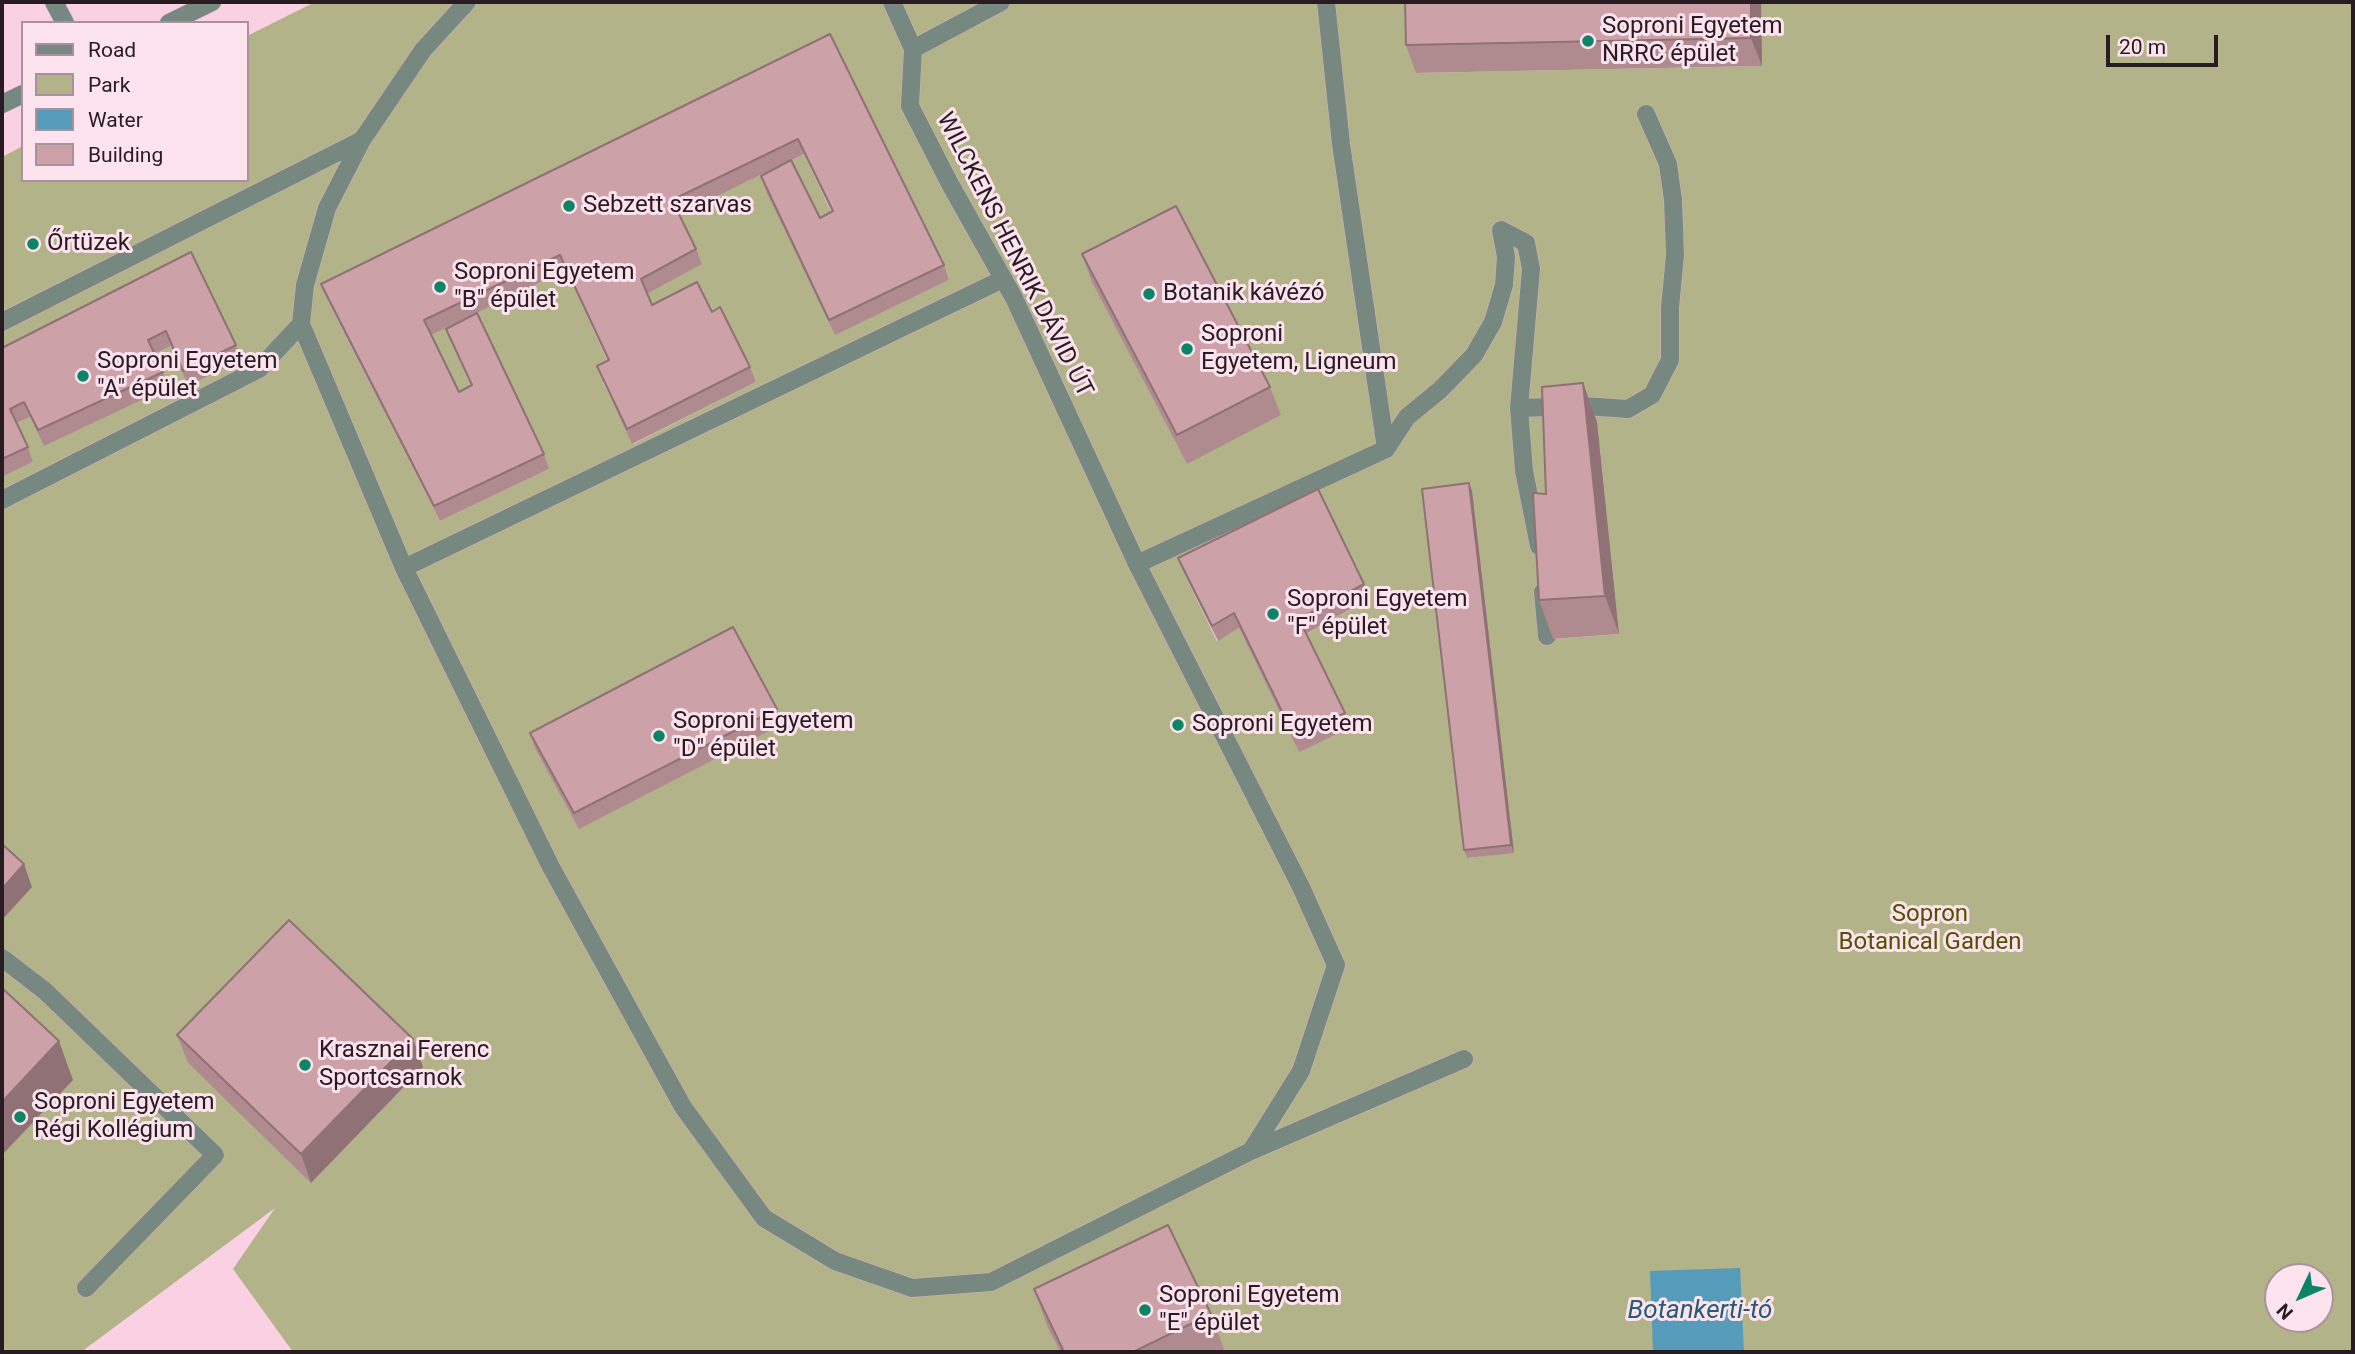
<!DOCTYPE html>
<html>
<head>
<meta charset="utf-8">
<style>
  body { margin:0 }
  #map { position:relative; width:2355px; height:1354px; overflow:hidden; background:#f9d1e3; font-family:Roboto,sans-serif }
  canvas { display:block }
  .frame { position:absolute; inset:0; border:4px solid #291b22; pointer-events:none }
  .legend { position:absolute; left:21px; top:21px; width:228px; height:161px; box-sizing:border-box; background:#fce3ee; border:2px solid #a8939c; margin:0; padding:9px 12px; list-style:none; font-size:21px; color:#291b22 }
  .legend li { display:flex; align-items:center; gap:14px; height:35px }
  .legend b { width:35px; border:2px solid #a8939c }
  .north { position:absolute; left:2264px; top:1263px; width:70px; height:70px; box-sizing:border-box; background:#fce3ee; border:2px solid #a8939c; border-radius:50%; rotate:226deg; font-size:19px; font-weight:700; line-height:28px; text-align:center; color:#291b22 }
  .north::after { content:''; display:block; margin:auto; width:24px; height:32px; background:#0c8566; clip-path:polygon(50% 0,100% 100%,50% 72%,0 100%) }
  .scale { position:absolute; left:2106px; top:35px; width:112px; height:32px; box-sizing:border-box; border:4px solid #291b22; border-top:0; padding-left:9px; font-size:21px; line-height:24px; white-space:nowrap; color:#291b22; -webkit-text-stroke:5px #fce3ee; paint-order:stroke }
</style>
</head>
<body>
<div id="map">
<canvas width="2355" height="1354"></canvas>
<div class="frame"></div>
<ul class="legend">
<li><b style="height:9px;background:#768880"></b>Road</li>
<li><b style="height:19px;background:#b3b389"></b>Park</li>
<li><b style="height:19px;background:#569bba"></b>Water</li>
<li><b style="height:19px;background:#cca2a8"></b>Building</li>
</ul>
<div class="north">N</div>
<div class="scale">20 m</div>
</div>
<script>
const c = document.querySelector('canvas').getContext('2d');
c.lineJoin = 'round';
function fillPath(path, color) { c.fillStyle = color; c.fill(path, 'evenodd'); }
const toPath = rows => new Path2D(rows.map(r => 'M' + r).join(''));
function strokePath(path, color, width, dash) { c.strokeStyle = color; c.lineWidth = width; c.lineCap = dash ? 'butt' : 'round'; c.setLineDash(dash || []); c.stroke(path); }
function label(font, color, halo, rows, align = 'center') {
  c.font = font + ' Roboto,sans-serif'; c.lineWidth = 6; c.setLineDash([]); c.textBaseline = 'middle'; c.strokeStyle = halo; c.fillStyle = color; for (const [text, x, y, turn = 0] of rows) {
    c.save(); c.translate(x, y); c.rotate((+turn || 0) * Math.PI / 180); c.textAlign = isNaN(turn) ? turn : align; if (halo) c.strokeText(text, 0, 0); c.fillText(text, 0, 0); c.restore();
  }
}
fillPath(toPath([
  [315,2,1414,2,1416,73,1761,66,1761,2,2353,2,2353,1352,1225,1352,1182,1264,1048,1327,1060,1352,293,1352,233,1269,275,1208,81,1352,2,1352,2,477,33,462,15,424,30,417,44,445,168,387,154,355,171,346,188,386,242,360,196,267,2,366,2,157,23,146,23,180,247,180,247,36],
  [835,49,949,280,835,334,767,191,797,175,825,233,838,226,804,154,678,215,701,264,647,294,658,320,702,297,717,327,726,323,756,382,633,444,603,382,614,375,566,270,430,335,465,407,478,400,452,344,483,328,549,469,440,521,327,299],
  [1186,234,1280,415,1187,463,1093,283],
  [1597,422,1619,634,1554,639,1548,532,1560,532,1556,426],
  [1471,491,1513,852,1467,858,1425,497],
  [1324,504,1369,599,1305,635,1350,728,1299,751,1239,628,1217,641,1184,573],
  [738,642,782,724,579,828,536,748],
  [299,948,423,1067,312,1182,188,1063],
  [2278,1277,2320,1277,2320,1319,2278,1319]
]), '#b3b389');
fillPath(toPath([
  [1740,1268,1744,1352,1653,1352,1650,1271]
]), '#569bba');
const minor = toPath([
  [54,2,65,23],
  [467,2,423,50,362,140,327,208,305,285,301,324,404,568,551,867,683,1107,764,1218,835,1261,912,1288,991,1282,1251,1151,1301,1071,1336,965,1301,887,1137,564,1014,298,950,184,910,106,913,49,892,2],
  [1326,2,1341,144,1386,449],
  [169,23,212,2],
  [913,49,1001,2],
  [2,104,23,94],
  [2,322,362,140],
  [1519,408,1524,471,1539,546],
  [2,500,259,369,301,324],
  [1137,564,1386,449,1407,417,1440,390,1474,355,1493,322,1504,285,1506,257,1501,230,1526,243,1531,269,1519,408,1584,406,1628,409,1652,395,1670,360,1670,308,1675,255,1673,200,1668,164,1646,114],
  [404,568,1003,279],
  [1543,592,1547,636],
  [2,958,45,991,215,1155,86,1288],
  [1251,1151,1464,1059]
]);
strokePath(minor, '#d4b0c0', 19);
strokePath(minor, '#768880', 18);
fillPath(toPath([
  [1761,2,1762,66,1416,73,1406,45],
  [830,34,944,265,949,280,835,335,766,191,761,176,783,164,679,215,696,249,702,264,647,294,652,305,712,312,750,367,756,382,632,444,603,381,597,366,608,361,566,270,431,335,459,392,471,385,452,344,446,329,544,454,549,469,440,521,327,299,321,284],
  [804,154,832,212,820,218,792,160],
  [191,252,236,345,242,360,188,386,171,346,155,354,169,387,44,446,30,417,17,423,28,447,33,462,2,477,2,348],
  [1082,254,1270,387,1281,415,1187,464,1092,282],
  [1583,383,1597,422,1619,634,1553,639,1539,600,1546,494],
  [1472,491,1514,853,1467,858,1464,850],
  [1178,558,1364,584,1369,599,1306,634,1345,713,1350,728,1299,752,1239,628,1218,641,1184,573],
  [777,709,783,724,579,829,535,748,530,733],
  [177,1035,413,1039,423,1067,311,1183,188,1063],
  [1034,1289,1211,1314,1225,1352,1060,1352,1048,1328]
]), '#af8b90');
fillPath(toPath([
  [1751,2,1761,2,1762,66,1751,38],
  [1583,383,1597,422,1619,634,1605,596],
  [1469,483,1472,491,1514,853,1511,845],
  [24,864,32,887,2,920,2,889],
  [413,1039,423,1067,311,1183,301,1154],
  [59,1041,73,1080,2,1155,2,1102]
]), '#8f7176');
const building = toPath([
  [1405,2,1751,2,1751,38,1406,45,1405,2],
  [830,34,944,265,829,320,761,176,791,160,820,218,833,211,798,139,672,200,696,249,641,279,652,305,697,282,712,312,720,307,750,367,627,429,597,366,609,360,560,255,424,320,459,392,472,385,446,329,477,313,544,454,434,506,321,284,830,34],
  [1176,206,1270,387,1177,435,1082,254,1176,206],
  [191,252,236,345,183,371,166,331,148,340,163,372,38,430,24,402,10,409,28,447,2,459,2,348,191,252],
  [1583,383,1605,596,1539,600,1533,493,1546,494,1542,387,1583,383],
  [1469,483,1511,845,1464,850,1422,489,1469,483],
  [1318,489,1364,584,1299,619,1345,713,1294,736,1234,613,1212,626,1178,558,1318,489],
  [733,627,777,709,574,813,530,733,733,627],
  [2,844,24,864,2,889,2,844],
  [289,920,413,1039,301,1154,177,1035,289,920],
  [2,988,59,1041,2,1102,2,988],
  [1168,1225,1211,1314,1133,1352,1064,1352,1034,1289,1168,1225]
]);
fillPath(building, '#cca2a8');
strokePath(building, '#8f7176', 2);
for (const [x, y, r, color] of [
  [1588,41,7,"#0c8566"],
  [569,206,7,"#0c8566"],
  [33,244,7,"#0c8566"],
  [440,287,7,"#0c8566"],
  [1149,294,7,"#0c8566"],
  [1187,349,7,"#0c8566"],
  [83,376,7,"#0c8566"],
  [1273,614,7,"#0c8566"],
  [1178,725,7,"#0c8566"],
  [659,736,7,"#0c8566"],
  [305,1065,7,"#0c8566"],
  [20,1117,7,"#0c8566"],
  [1145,1310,7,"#0c8566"]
]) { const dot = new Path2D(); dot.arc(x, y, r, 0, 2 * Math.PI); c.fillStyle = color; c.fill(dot); strokePath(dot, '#fce3ee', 2.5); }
label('24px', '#291b22', '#fce3ee', [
  ["Soproni Egyetem",1602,27],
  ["NRRC épület",1602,55],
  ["Sebzett szarvas",583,206],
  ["Őrtüzek",47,244],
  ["Soproni Egyetem",454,273],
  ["\"B\" épület",454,301],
  ["Botanik kávézó",1163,294],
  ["Soproni",1201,335],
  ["Egyetem, Ligneum",1201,363],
  ["Soproni Egyetem",97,362],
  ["\"A\" épület",97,390],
  ["Soproni Egyetem",1287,600],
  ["\"F\" épület",1287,628],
  ["Soproni Egyetem",673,722],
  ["\"D\" épület",673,750],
  ["Soproni Egyetem",1192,725],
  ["Krasznai Ferenc",319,1051],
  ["Sportcsarnok",319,1079],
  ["Soproni Egyetem",34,1103],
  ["Régi Kollégium",34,1131],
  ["Soproni Egyetem",1159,1296],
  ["\"E\" épület",1159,1324]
], 'left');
label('24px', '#291b22', '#fce3ee', [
  ["WILCKENS HENRIK DÁVID ÚT",1014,255,63]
]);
label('24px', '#535202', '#fce3ee', [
  ["Sopron",1930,915],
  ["Botanical Garden",1930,943]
]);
label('italic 26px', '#265d74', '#fce3ee', [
  ["Botankerti-tó",1700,1311]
]);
</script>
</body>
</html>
